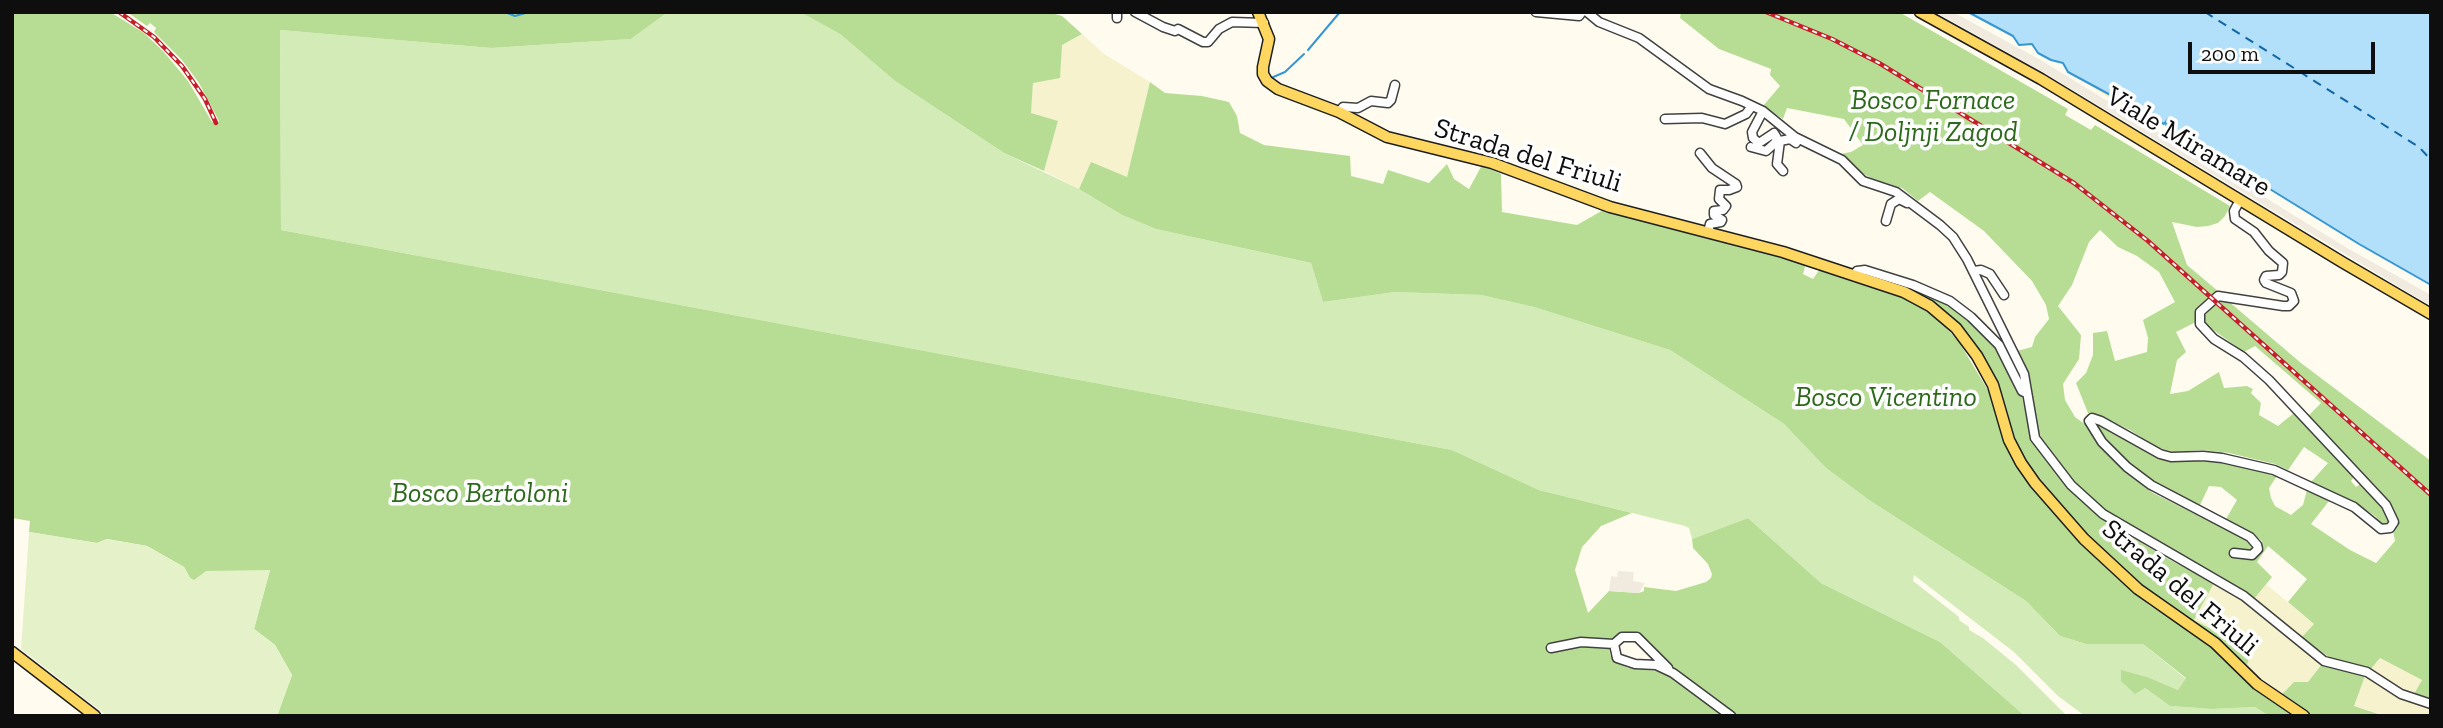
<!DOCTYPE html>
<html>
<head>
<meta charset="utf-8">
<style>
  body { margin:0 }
  #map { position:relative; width:2443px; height:728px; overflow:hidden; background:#fffcef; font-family:"Zilla Slab",serif }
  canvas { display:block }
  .frame { position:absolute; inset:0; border:14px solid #0e0e0e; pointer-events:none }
  .scale { position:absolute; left:2188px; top:42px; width:187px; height:32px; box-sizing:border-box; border:4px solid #0e0e0e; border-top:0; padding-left:9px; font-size:21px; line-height:24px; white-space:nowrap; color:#0e0e0e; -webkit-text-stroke:5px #fff; paint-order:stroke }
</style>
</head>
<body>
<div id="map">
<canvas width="2443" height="728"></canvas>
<div class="frame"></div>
<div class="scale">200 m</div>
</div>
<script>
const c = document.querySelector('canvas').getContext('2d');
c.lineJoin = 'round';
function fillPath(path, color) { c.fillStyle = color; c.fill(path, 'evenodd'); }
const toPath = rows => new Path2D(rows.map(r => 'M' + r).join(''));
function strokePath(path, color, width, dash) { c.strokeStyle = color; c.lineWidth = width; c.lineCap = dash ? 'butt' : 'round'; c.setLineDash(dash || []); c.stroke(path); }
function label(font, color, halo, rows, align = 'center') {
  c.font = font + ' "Zilla Slab",serif'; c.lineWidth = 7; c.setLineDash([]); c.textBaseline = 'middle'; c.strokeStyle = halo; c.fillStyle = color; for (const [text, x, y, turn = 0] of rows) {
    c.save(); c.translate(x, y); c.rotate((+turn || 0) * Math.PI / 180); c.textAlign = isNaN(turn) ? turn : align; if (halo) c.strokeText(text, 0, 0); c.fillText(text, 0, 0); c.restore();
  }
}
fillPath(toPath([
  [1082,34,1104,54,1150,82,1127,178,1091,163,1079,189,1044,171,1058,122,1031,113,1033,82,1062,45],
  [2214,583,2250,603,2322,664,2308,682,2294,682,2281,695,2246,667,2253,650,2194,620],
  [2266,584,2314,624,2301,638,2254,599],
  [2380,658,2422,680,2414,694,2391,685,2370,670],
  [2365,676,2386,690,2431,708,2431,716,2384,716,2354,706]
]), '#f6f2ce');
fillPath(toPath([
  [668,12,800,12,840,34,895,81,1004,153,1079,189,1122,215,1156,229,1311,263,1323,302,1395,292,1481,295,1534,307,1670,350,1784,424,1826,468,1869,500,2026,601,2060,636,2086,644,2143,644,2186,679,2178,690,2150,678,2145,688,2170,706,2212,709,2255,707,2269,716,2085,716,2058,696,2014,652,1914,575,1913,581,1959,617,1959,620,1969,627,1969,630,1983,638,2016,665,2067,716,2025,716,1940,642,1821,583,1748,518,1692,539,1689,528,1685,526,1539,490,1452,450,281,230,280,30,491,48,631,39]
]), '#d3ebb7');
fillPath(toPath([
  [12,12,109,12,115,15,144,33,163,51,188,81,212,122,216,123,219,121,199,83,182,60,154,32,156,28,150,23,147,26,127,12,668,12,631,39,491,48,280,30,281,230,1452,450,1539,490,1632,513,1601,526,1582,547,1575,570,1588,613,1609,591,1639,593,1644,591,1644,587,1676,591,1706,582,1711,578,1712,574,1708,564,1693,548,1692,539,1748,518,1821,583,1940,642,2025,716,1738,716,1666,662,1650,642,1636,632,1627,632,1615,638,1606,639,1606,646,1609,647,1610,655,1617,663,1628,668,1660,671,1669,674,1724,716,277,716,292,675,275,645,254,629,270,570,194,581,190,578,184,567,147,546,107,539,97,543,29,532,30,521,12,518],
  [800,12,1048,12,1062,16,1082,34,1062,45,1060,78,1033,83,1031,113,1058,121,1044,171,1004,153,895,81,840,34],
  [1681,12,1899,12,2068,109,2065,115,2091,130,2095,125,2230,206,2225,216,2218,223,2208,226,2197,227,2172,222,2187,265,2219,292,2199,308,2195,315,2196,322,2176,332,2186,352,2177,360,2170,394,2188,391,2219,372,2224,388,2247,386,2253,389,2251,393,2261,403,2259,415,2278,426,2294,413,2354,477,2351,481,2356,487,2360,484,2381,505,2390,522,2382,525,2375,516,2353,501,2311,482,2328,463,2304,447,2288,470,2275,464,2229,453,2202,450,2174,452,2156,447,2130,430,2098,415,2088,413,2076,383,2086,373,2093,355,2093,333,2107,331,2115,361,2147,352,2148,338,2143,320,2175,302,2159,272,2137,256,2118,247,2100,230,2089,242,2072,285,2058,306,2081,335,2079,359,2063,384,2065,400,2075,417,2086,425,2108,454,2136,480,2153,493,2245,539,2251,544,2252,550,2244,551,2233,548,2231,557,2250,559,2262,550,2262,541,2247,530,2226,519,2237,500,2221,487,2209,486,2200,505,2165,489,2130,464,2094,425,2097,424,2161,459,2226,463,2277,476,2269,488,2271,498,2275,506,2291,515,2303,505,2307,490,2329,501,2311,524,2350,550,2376,563,2395,541,2393,531,2399,521,2379,493,2307,417,2321,403,2255,346,2244,352,2205,324,2205,315,2220,300,2227,300,2301,363,2431,461,2431,700,2414,694,2422,680,2380,658,2370,670,2360,665,2332,659,2301,638,2314,624,2288,602,2307,579,2268,546,2257,562,2272,577,2254,599,2115,518,2081,489,2063,470,2041,437,2035,424,2027,375,2017,351,2032,347,2035,337,2049,319,2046,305,2032,281,1984,231,1930,192,1918,201,1902,188,1873,179,1862,173,1840,154,1851,152,1863,145,1844,119,1787,108,1783,119,1763,106,1780,86,1770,75,1771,69,1719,49,1680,18],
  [1150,82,1165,93,1202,96,1229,102,1237,116,1240,133,1264,145,1350,156,1351,176,1383,184,1388,170,1429,183,1447,164,1454,179,1469,189,1482,165,1501,174,1502,212,1577,225,1605,209,1806,263,1803,274,1813,279,1820,269,1900,296,1922,308,1941,322,1959,342,1989,392,2006,443,2014,461,2025,479,2077,540,2116,577,2149,605,2209,643,2258,689,2293,716,2269,716,2255,707,2212,709,2170,706,2145,688,2135,694,2121,681,2121,670,2150,678,2178,690,2186,678,2143,644,2086,644,2060,636,2026,601,1869,500,1826,468,1784,424,1670,350,1534,307,1481,295,1395,292,1323,302,1311,263,1156,229,1122,215,1079,189,1091,162,1127,177],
  [1865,273,1914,290,1944,303,1971,321,1997,350,2016,391,2022,397,2032,440,2067,488,2100,518,2170,560,2214,583,2194,620,2253,650,2246,667,2227,647,2140,584,2093,541,2038,481,2023,462,1972,342,1948,314,1918,294],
  [2322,664,2357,671,2365,676,2354,706,2384,716,2313,716,2302,711,2281,695,2294,682,2308,682]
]), '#b7dd95');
fillPath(toPath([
  [2068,72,2161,122,2158,128]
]), '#fdedba');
fillPath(toPath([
  [29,532,97,543,107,539,147,546,184,567,190,578,194,580,206,571,270,570,254,629,275,645,292,675,277,716,107,716,21,649]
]), '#e5f2c9');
fillPath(toPath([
  [1935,12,1953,12,2039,59,2349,249,2431,295,2431,306,2045,73],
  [1618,571,1634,572,1633,581,1645,583,1639,593,1609,591,1611,576,1617,577]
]), '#f0ebde');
const water = toPath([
  [1968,12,2431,12,2431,285,2359,244,2166,125,2169,120,2168,119,2164,124,2068,72,2063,63,2051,60,2038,53,2032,44,2019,45,2013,36,1968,12]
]);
fillPath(water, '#b2dff9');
strokePath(water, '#3596d3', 2);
strokePath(toPath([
  [505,12,515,16,529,12],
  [1308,50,1340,12],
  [1271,78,1285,72,1304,54]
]), '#3596d3', 2);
strokePath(toPath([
  [2205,12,2419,147,2431,160]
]), '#1167a6', 2, [9, 7]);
const minor = toPath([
  [1135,12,1163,27,1175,31,1178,29,1203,42,1208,42,1219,29,1232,22,1264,23],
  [1536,12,1579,16,1582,12],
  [1587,12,1599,22,1639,38,1709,89,1742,101,1763,111,1795,137,1842,160,1863,181,1896,192,1940,225,1953,237,1967,259,2024,374,2035,438,2071,485,2103,514,2244,596,2324,661,2367,672,2401,694,2431,704],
  [1117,18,1117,12],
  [1339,112,1343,107,1358,108,1371,101,1388,103,1391,100,1395,85],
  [1665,119,1702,118,1725,124,1746,114,1752,106],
  [1751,147,1766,151,1775,143,1777,138,1774,133,1759,143,1753,138,1752,132,1763,111],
  [1700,153,1712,168,1736,184,1737,187,1729,190,1720,190,1719,199,1726,206,1723,210,1714,211,1714,215,1722,220,1721,222,1710,224,1708,232],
  [1783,171,1777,164,1780,141,1790,139,1796,143],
  [1886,221,1891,204,1899,199,1907,203],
  [1974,271,1981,270,1990,274,2004,295],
  [1853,275,1857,271,1865,270,1913,285,1950,301,1971,317,1999,345,2022,391,2026,393],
  [2234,553,2252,555,2258,549,2257,545,2250,537,2151,485,2127,467,2102,442,2089,421,2092,418,2101,421,2160,454,2171,457,2203,456,2222,458,2274,470,2354,507,2381,529,2390,528,2394,522,2386,505,2269,380,2243,357,2214,339,2200,324,2200,312,2218,296,2283,306,2289,306,2294,301,2291,293,2266,283,2264,280,2266,276,2279,275,2282,272,2283,263,2269,251,2254,232,2235,219,2234,211,2240,200],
  [1614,644,1617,658,1635,664,1656,665,1673,673,1731,716],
  [1614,644,1622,637,1637,637,1668,668],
  [1551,648,1581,642,1614,644]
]);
const major = toPath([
  [1258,12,1269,39,1263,67,1263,74,1267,81,1278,89,1339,112,1387,137,1492,163,1610,207,1783,252,1904,292,1930,306,1956,328,1977,356,1993,385,2009,440,2021,463,2035,483,2084,539,2138,589,2215,643,2257,684,2304,716],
  [1920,12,2041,79,2342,262,2431,314],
  [12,652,95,716]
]);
strokePath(minor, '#414141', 11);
strokePath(major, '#1f1f1f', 13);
strokePath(minor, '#fff', 8);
strokePath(major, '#fed660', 10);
const rail = toPath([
  [119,12,154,37,182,66,205,99,216,123],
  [1766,12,1832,39,1879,63,2074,183,2148,241,2431,495]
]);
strokePath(rail, '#c5202a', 4.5);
strokePath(rail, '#fff', 2, [5]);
label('italic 28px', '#2c691b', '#fff', [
  ["Bosco Fornace",1933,101],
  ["/ Doljnji Zagod",1933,133],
  ["Bosco Vicentino",1886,398],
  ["Bosco Bertoloni",480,494]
]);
label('28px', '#0e0e0e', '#fff', [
  ["Viale Miramare",2188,142,31],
  ["Strada del Friuli",1528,156,17],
  ["Strada del Friuli",2180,588,40]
]);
</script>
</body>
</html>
